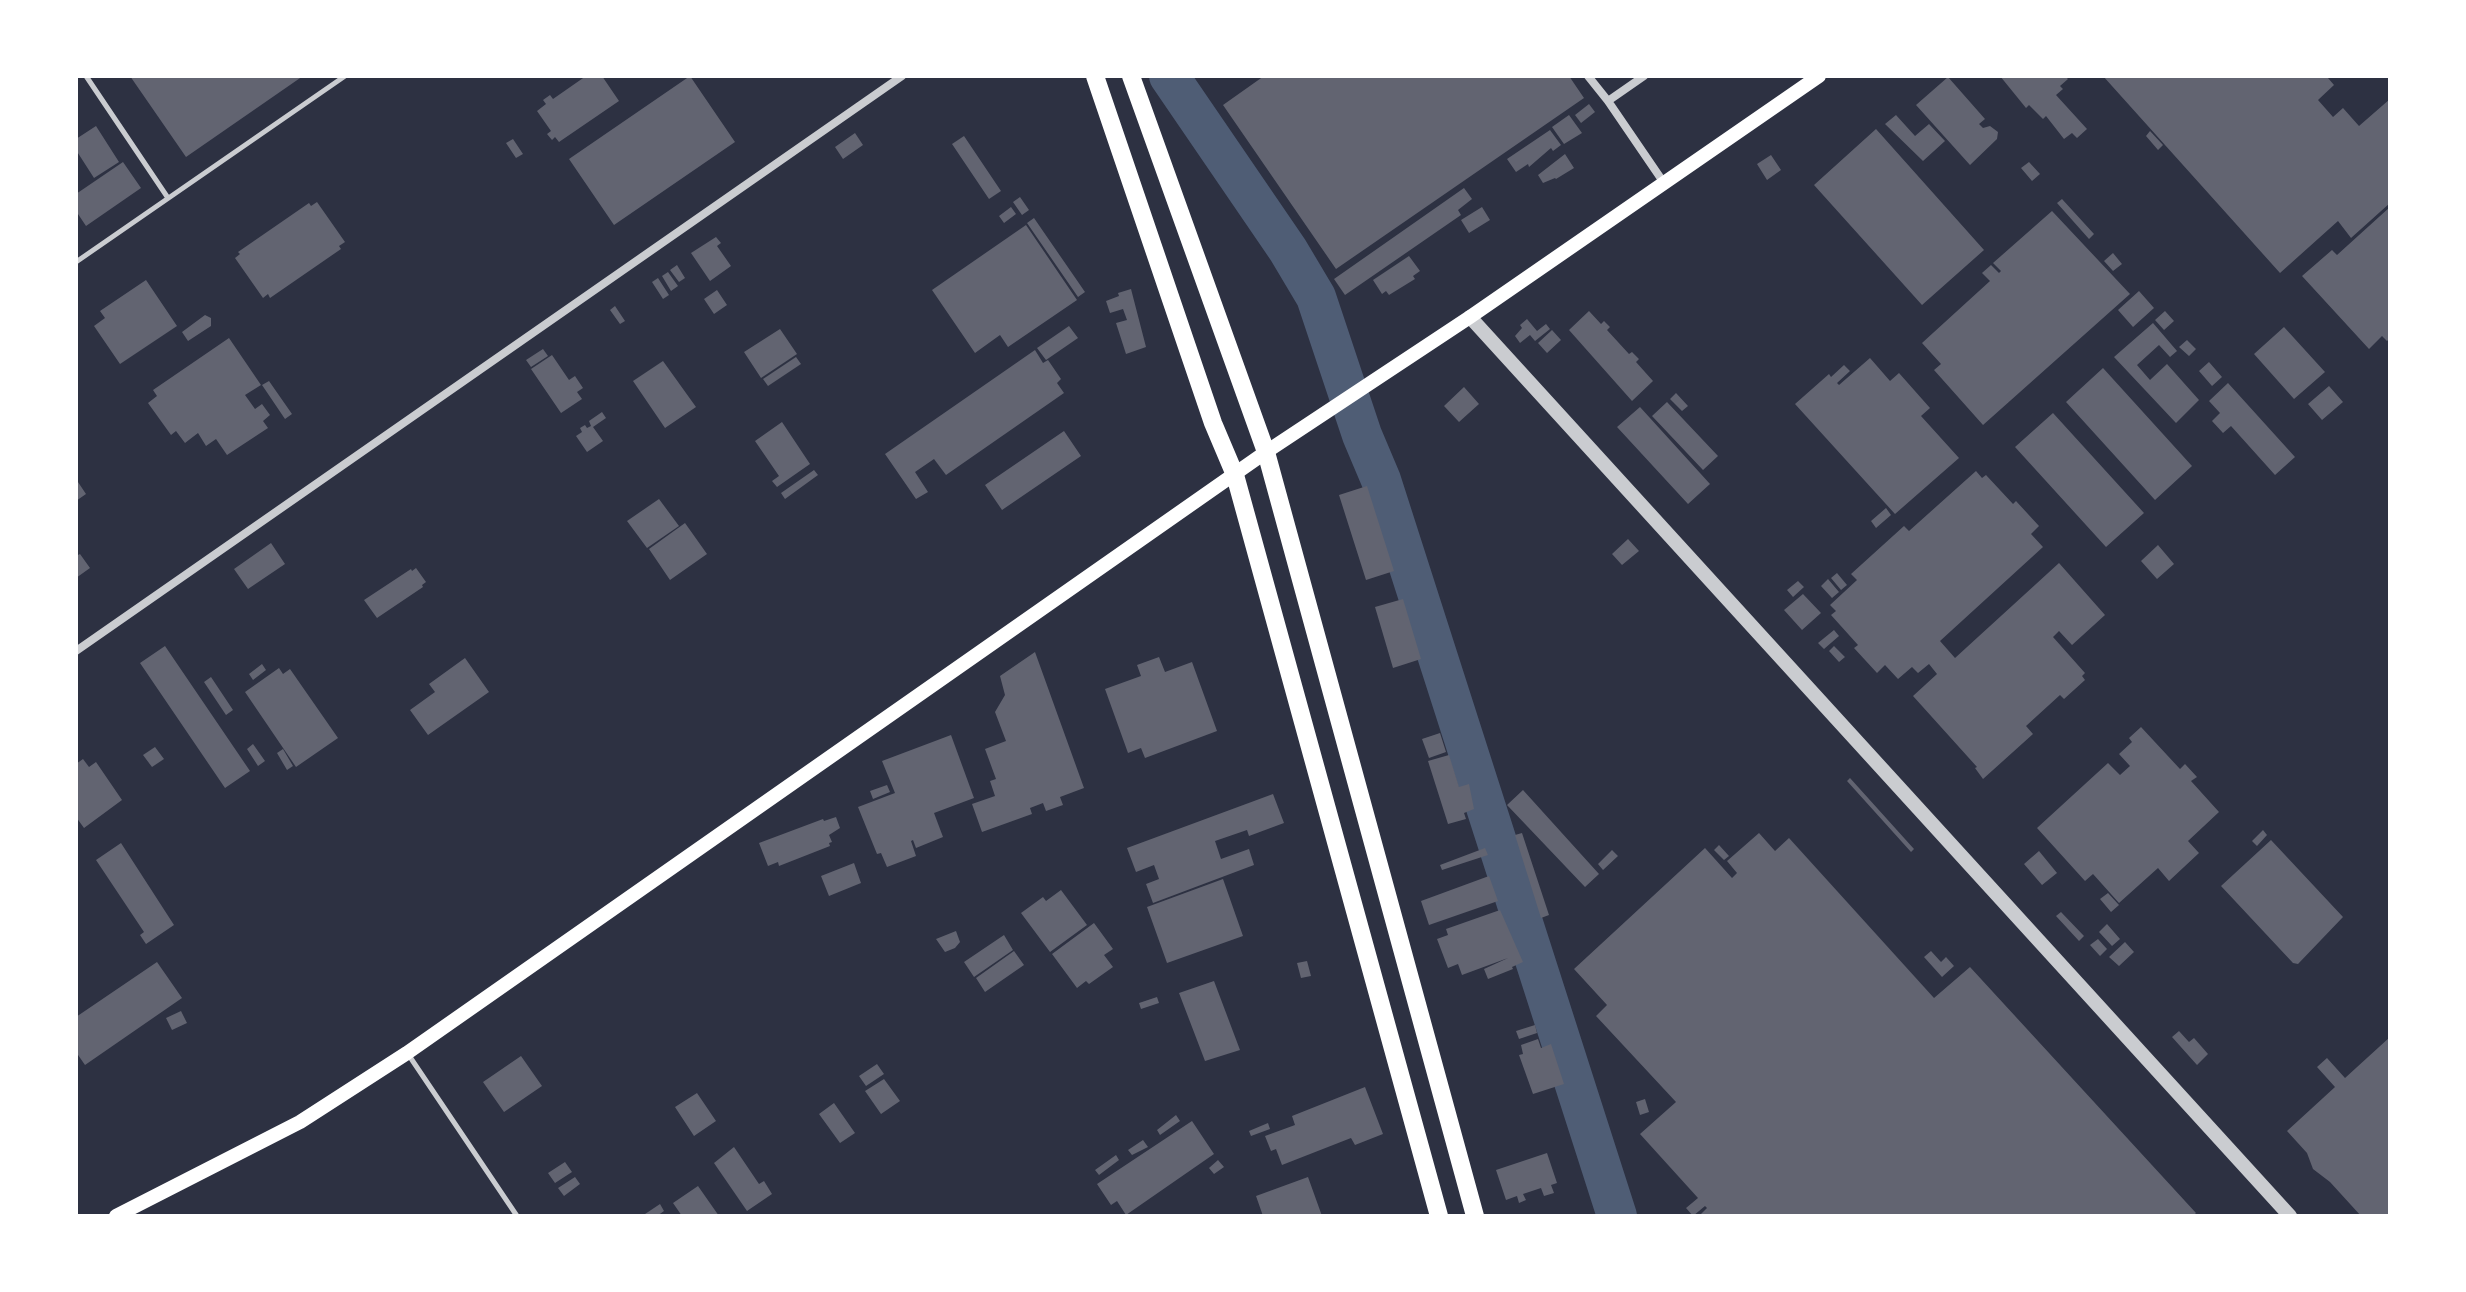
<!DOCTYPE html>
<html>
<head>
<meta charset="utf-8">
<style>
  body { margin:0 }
  #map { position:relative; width:2466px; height:1292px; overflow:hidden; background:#2d3142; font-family:Raleway,sans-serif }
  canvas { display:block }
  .frame { position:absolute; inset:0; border:78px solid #fff; pointer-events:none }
</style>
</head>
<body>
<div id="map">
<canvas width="2466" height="1292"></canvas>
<div class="frame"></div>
</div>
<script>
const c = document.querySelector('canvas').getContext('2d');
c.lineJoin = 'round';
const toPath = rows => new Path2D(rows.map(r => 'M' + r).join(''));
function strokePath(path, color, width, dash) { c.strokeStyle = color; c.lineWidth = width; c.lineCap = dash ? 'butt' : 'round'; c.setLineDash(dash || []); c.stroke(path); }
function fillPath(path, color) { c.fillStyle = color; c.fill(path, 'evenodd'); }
strokePath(toPath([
  [1169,76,1288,250,1316,297,1362,435,1381,480,1617,1216]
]), '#4f5d75', 40);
fillPath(toPath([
  [130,76,303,76,186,157],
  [586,76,602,76,619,101,559,142,555,137,552,140,547,134,551,131,537,111,546,104,543,100,550,95,553,99],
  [690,76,735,142,614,225,569,159],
  [1264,76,1569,76,1584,98,1336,269,1223,105],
  [2000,76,2065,76,2068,79,2060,86,2063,89,2056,95,2087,129,2077,138,2072,133,2064,139,2046,116,2043,119,2029,105,2026,108],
  [2103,76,2330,76,2328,78,2334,85,2318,100,2333,117,2343,108,2359,126,2390,99,2390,203,2351,238,2338,221,2280,273],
  [1948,77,1985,119,1979,124,1983,128,1990,126,1998,132,1997,139,1970,165,1916,105],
  [1589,104,1595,112,1581,123,1575,115],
  [1569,115,1582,133,1564,144,1552,127],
  [1896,115,1915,136,1929,124,1945,141,1923,161,1885,124],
  [96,126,119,162,94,178,76,150,76,139],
  [1876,129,1984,250,1922,305,1814,185],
  [1550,130,1561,145,1553,151,1551,148,1529,167,1528,164,1516,172,1507,159],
  [2150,131,2163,145,2158,150,2146,136],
  [855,133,863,145,843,159,835,147],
  [964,136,1001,191,989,199,952,144],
  [513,139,523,154,516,158,506,143],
  [1565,154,1574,168,1556,179,1555,178,1543,183,1538,175],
  [1771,155,1781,170,1767,180,1757,164],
  [123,162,141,188,86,226,76,211,76,194],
  [2029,162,2040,174,2032,181,2021,168],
  [1464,188,1472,199,1458,210,1461,215,1345,295,1334,279],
  [1020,197,1029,210,1022,215,1013,202],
  [2062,199,2094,234,2089,239,2057,203],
  [317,202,345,242,339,246,341,249,270,298,268,294,263,298,235,258,240,254,238,252,309,203,311,206],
  [1011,207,1016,214,1004,223,999,216],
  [1482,207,1490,220,1469,233,1461,220],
  [2390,207,2390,338,2387,341,2382,336,2369,349,2302,276,2332,250,2337,255],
  [2052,211,2130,294,1983,425,1934,370,1941,364,1922,343,1990,281,1982,273,1991,265,1999,273,2001,271,1993,263],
  [1034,218,1085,292,1078,297,1027,223],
  [1026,225,1077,300,1008,347,1000,335,975,353,932,290],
  [716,237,721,243,717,246,731,266,710,281,691,253],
  [2113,253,2122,264,2113,271,2104,261],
  [1409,256,1420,271,1413,276,1415,279,1389,295,1386,291,1382,294,1373,280],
  [677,265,685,278,679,282,670,270],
  [668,272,678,286,671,291,662,276],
  [658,278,669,295,663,299,652,282],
  [146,280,177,326,120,364,94,326,105,318,100,311],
  [1131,289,1146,347,1126,354,1116,323,1127,320,1123,309,1110,313,1106,301,1119,296,1118,293],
  [717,290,727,305,714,314,704,299],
  [2139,291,2154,308,2133,327,2118,310],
  [615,306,625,321,620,324,610,310],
  [1589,311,1601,324,1604,321,1610,327,1607,330,1629,354,1632,352,1639,359,1636,362,1653,381,1632,401,1569,330],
  [2165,311,2174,321,2164,330,2155,320],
  [205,315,211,318,211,326,188,341,182,332],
  [1527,319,1537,331,1546,324,1550,329,1535,341,1530,335,1520,343,1515,336,1522,328,1520,325],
  [2153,323,2177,351,2170,357,2159,345,2137,365,2150,380,2167,364,2199,400,2176,423,2114,357],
  [1069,326,1078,338,1046,360,1037,348],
  [2284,327,2325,372,2294,399,2254,354],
  [780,329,797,354,761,378,744,352],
  [1552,330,1561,340,1547,353,1538,343],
  [229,338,261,385,245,395,255,409,262,404,270,415,263,421,268,428,227,455,216,439,206,446,198,433,185,443,176,431,171,435,148,403,157,396,153,390],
  [2187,340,2196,349,2189,356,2179,347],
  [543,349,548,356,531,367,526,360],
  [1035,350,1043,363,1048,360,1061,379,1057,383,1064,393,946,475,934,459,915,472,928,492,916,499,885,454],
  [552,355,569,380,575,376,583,388,577,392,582,399,561,413,531,369],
  [796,357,801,364,768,386,763,379],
  [1870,358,1890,381,1899,373,1930,408,1921,416,1959,458,1895,514,1795,404,1829,374,1831,377,1844,365,1850,371,1837,383,1839,385],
  [663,361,696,407,665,428,633,381],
  [2209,362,2222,377,2212,386,2199,371],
  [2103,368,2192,466,2155,500,2066,402],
  [269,381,292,414,285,419,262,385],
  [2228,383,2295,457,2275,475,2231,426,2223,433,2212,421,2220,413,2209,401],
  [2329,386,2343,402,2322,420,2308,404],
  [1464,387,1479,404,1459,422,1444,406],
  [1676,393,1688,406,1682,411,1670,399],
  [1667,402,1718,456,1703,470,1652,416],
  [1640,407,1710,484,1688,504,1617,427],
  [602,412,606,418,593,427,603,441,587,452,576,436,582,432,580,428,585,425,587,428,591,426,589,421],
  [2053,413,2144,513,2106,547,2015,447],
  [782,422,810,464,777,487,772,481,779,476,755,441],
  [1064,431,1081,456,1002,510,985,485],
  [814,470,818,475,785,499,781,493],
  [1976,471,1982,478,1986,475,2013,504,2016,501,2039,526,2031,534,2043,547,1940,641,1955,658,2059,563,2105,615,2072,645,2059,631,2053,637,2085,673,2082,676,2085,680,2064,699,2060,695,2026,726,2033,734,1983,779,1975,768,1977,767,1913,696,1937,674,1929,664,1918,673,1912,667,1898,679,1885,665,1877,673,1854,648,1858,645,1831,615,1836,611,1830,605,1857,580,1851,574,1904,526,1909,531],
  [76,479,86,494,76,501],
  [1367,486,1394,571,1366,580,1339,495],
  [659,499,679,526,647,548,627,521],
  [1886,508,1891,515,1876,528,1871,521],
  [685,523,707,554,670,580,649,549],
  [1628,539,1639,551,1622,565,1612,554],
  [271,543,285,564,248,589,234,569],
  [2158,545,2174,564,2157,579,2141,561],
  [80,554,90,568,76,578,76,556],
  [416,568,426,582,422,585,423,587,377,618,364,600,411,569,412,571],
  [1837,573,1847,585,1841,590,1831,578],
  [1828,579,1839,592,1832,598,1821,586],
  [1798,581,1804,587,1793,597,1787,590],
  [1803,594,1821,613,1802,630,1784,610],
  [1403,599,1421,659,1393,668,1375,607],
  [1834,630,1839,636,1824,649,1818,643],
  [165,646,250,771,225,788,140,663],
  [1834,646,1845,657,1839,662,1829,651],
  [1035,652,1084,788,1060,797,1063,805,1046,811,1043,803,1030,808,1032,814,982,832,972,804,995,796,990,781,996,779,985,749,1006,741,995,712,1005,695,1000,676],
  [1159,657,1165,672,1192,662,1217,731,1145,758,1141,748,1128,753,1105,689,1141,676,1137,665],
  [465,658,489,692,428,735,410,710,435,692,429,684],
  [262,664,266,670,253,680,249,674],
  [279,668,283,674,290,669,338,738,296,767,245,692],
  [211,677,233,710,226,715,204,682],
  [2141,727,2180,769,2185,764,2197,777,2191,781,2219,812,2188,841,2199,853,2169,881,2158,868,2119,903,2093,874,2085,881,2037,828,2108,763,2120,775,2130,766,2119,754,2132,742,2129,738],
  [1440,733,1446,752,1429,758,1422,739],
  [951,735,974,798,934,813,943,837,916,848,913,840,911,841,916,856,887,867,881,853,877,854,858,807,895,793,882,761],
  [253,744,265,761,258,766,247,749],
  [155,747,164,759,152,767,143,755],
  [283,749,293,766,287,770,277,753],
  [1449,755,1459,787,1469,784,1474,809,1464,813,1466,819,1448,824,1428,761],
  [83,759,89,767,96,762,122,800,84,828,76,817,76,764],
  [1850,778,1914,849,1911,852,1847,781],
  [887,785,890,792,873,799,870,791],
  [1523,790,1599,874,1585,887,1507,805],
  [1273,794,1284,823,1249,836,1247,830,1215,841,1221,859,1249,849,1254,865,1153,903,1146,884,1159,879,1154,865,1136,872,1127,848],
  [836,817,840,828,829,835,832,842,829,843,830,846,779,866,778,862,768,866,759,843,823,819,824,821],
  [2263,830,2267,835,2257,846,2252,841],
  [1522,833,1549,915,1541,918,1515,835],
  [1759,833,1775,851,1789,838,1934,998,1970,967,2196,1213,2193,1216,1699,1216,1707,1208,1705,1206,1693,1216,1686,1208,1698,1198,1640,1134,1676,1102,1596,1016,1607,1005,1574,969,1705,848,1732,878,1737,873,1727,861],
  [2271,840,2343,917,2298,964,2293,963,2221,886],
  [121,843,174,925,146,944,140,935,144,932,96,860],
  [1719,845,1729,856,1724,860,1714,850],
  [1485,848,1488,855,1442,870,1440,865],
  [1612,850,1618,856,1603,870,1598,864],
  [2039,851,2057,873,2042,885,2024,864],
  [854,863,861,883,829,896,821,876],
  [1489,876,1498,901,1429,925,1421,901],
  [1223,879,1243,936,1167,963,1147,907],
  [1061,890,1087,925,1050,952,1021,913,1043,897,1046,901],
  [2108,893,2119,905,2111,912,2100,899],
  [1500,910,1523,962,1512,967,1513,969,1488,979,1484,969,1508,958,1462,975,1458,964,1448,968,1437,939,1448,935,1446,929],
  [2061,912,2084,936,2079,941,2056,916],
  [1094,923,1113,949,1104,955,1113,967,1089,984,1086,981,1077,988,1052,954],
  [2107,924,2120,939,2112,946,2099,932],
  [956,931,960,942,955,948,945,952,936,939],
  [1004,935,1013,950,974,977,964,962],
  [2098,939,2107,949,2100,956,2090,945],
  [2125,942,2134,952,2119,966,2109,957],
  [1014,951,1024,965,985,992,976,978],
  [1931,951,1941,962,1946,957,1954,966,1942,977,1924,957],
  [1307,961,1311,976,1301,978,1297,963],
  [157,962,182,998,85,1065,76,1052,76,1017],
  [1214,981,1240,1050,1205,1061,1179,993],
  [1157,997,1159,1003,1141,1009,1139,1003],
  [181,1011,187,1023,172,1030,166,1018],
  [1535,1025,1537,1033,1519,1039,1516,1031],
  [2179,1031,2189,1042,2194,1038,2208,1054,2197,1065,2172,1037],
  [2390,1037,2390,1216,2361,1216,2330,1182,2313,1169,2307,1153,2287,1131,2335,1087,2317,1067,2327,1058,2345,1078],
  [1538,1039,1541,1048,1551,1044,1564,1084,1533,1094,1519,1055,1523,1054,1521,1045],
  [521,1056,542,1086,504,1112,483,1082],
  [877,1064,884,1074,866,1086,859,1076],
  [884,1079,900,1101,881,1114,865,1091],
  [1365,1087,1383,1134,1355,1145,1351,1138,1282,1165,1276,1149,1271,1151,1265,1136,1295,1125,1292,1116],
  [697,1093,716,1121,694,1136,675,1107],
  [1645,1099,1649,1112,1640,1115,1636,1102],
  [834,1103,855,1133,840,1143,819,1114],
  [1176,1115,1180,1121,1160,1135,1157,1130],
  [1192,1121,1214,1154,1126,1215,1117,1201,1111,1205,1097,1184],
  [1268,1123,1270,1129,1251,1136,1249,1131],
  [1143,1140,1148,1147,1132,1155,1128,1150],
  [734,1147,759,1184,764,1181,772,1194,747,1211,714,1163],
  [1547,1153,1557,1183,1551,1185,1554,1193,1544,1196,1541,1188,1523,1194,1526,1200,1519,1203,1517,1196,1506,1200,1496,1170],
  [1116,1155,1119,1160,1099,1175,1095,1170],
  [1218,1160,1224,1167,1214,1174,1209,1168],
  [565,1162,572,1172,555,1183,548,1173],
  [575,1177,580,1184,564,1196,558,1188],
  [1308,1177,1322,1216,1263,1216,1256,1196],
  [698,1186,719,1216,682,1216,673,1203],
  [660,1204,664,1211,657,1216,642,1216]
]), '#626471');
strokePath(toPath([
  [86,76,168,198],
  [76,262,345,76],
  [408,1054,517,1216]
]), '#caccd0', 5);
strokePath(toPath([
  [1588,76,1608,101,1664,183],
  [1608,101,1644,76],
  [76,651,902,76]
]), '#caccd0', 8);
strokePath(toPath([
  [1470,317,2290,1216]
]), '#caccd0', 14);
strokePath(toPath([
  [116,1216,300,1122,407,1053,1266,452,1470,317,1819,76]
]), '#fff', 14);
strokePath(toPath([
  [1095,76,1213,423,1235,475,1439,1216],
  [1131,76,1266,452,1475,1216]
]), '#fff', 18);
</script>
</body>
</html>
